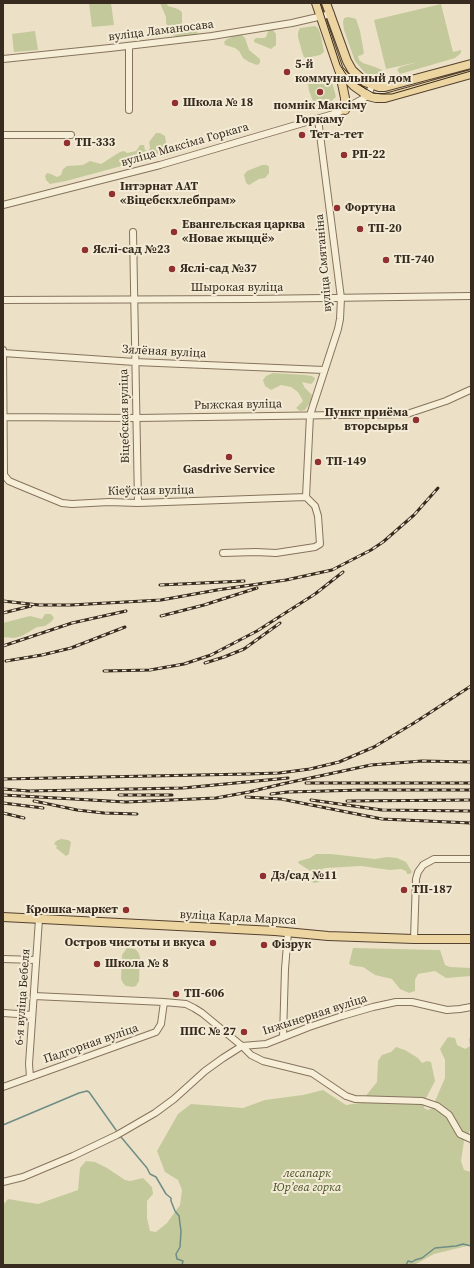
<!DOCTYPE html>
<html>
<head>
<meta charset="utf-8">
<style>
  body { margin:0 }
  #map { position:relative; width:474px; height:1268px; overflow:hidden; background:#ece1c6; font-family:"Source Serif 4",serif }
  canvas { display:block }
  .frame { position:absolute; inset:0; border:4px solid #372b1f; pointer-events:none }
</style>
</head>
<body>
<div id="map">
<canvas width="474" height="1268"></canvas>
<div class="frame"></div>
</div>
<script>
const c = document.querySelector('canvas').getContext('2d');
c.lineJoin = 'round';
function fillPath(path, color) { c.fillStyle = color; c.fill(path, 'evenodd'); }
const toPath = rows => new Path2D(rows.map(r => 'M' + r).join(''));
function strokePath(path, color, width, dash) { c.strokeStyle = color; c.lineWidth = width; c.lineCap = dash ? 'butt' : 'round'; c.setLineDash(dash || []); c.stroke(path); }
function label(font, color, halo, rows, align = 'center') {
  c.font = font + ' "Source Serif 4",serif'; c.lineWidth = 4; c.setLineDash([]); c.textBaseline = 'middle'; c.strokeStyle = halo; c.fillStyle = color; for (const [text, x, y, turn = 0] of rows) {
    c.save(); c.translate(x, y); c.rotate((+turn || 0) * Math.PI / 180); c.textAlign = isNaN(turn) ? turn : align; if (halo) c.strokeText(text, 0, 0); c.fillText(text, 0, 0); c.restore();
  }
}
fillPath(toPath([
  [89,3,111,3,114,25,92,27],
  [160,3,166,3,168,6,178,9,182,12,182,24,194,28,198,32,195,35,178,37,173,35,166,23,166,17],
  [441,4,453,52,461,50,461,53,455,58,400,74,397,70,400,67,418,62,386,69,374,20],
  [349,17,356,19,360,31,364,53,362,55,358,56,359,60,363,63,375,67,382,70,381,76,375,77,365,73,355,61,344,30,343,22,344,18],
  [315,26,318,28,321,36,324,52,320,55,306,58,304,57,302,52,298,37,298,32,300,28],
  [269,29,273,30,276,34,276,45,271,49,254,42,254,40,256,38,264,38,266,37],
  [35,31,38,50,14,52,12,34],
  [239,34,242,35,245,38,249,50,260,59,260,63,257,65,249,62,243,58,239,51,235,48,225,45,224,42,227,39],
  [328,76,331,78,336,97,330,102,319,106,315,106,309,91,308,84,310,80,313,78],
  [156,133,160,133,165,136,166,143,172,149,170,155,155,157,66,181,50,184,46,180,45,176,47,173,51,174,57,177,61,175,63,169,67,166,83,165,90,161,101,164,120,152,124,151,127,153,136,151,140,145,144,145,145,150,148,151,150,148,149,142],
  [262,165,267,165,269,167,269,173,265,178,259,179,249,185,246,183,244,175,247,171],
  [273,373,305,375,312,376,315,378,314,381,311,384,302,382,305,388,312,395,311,401,305,410,300,411,296,408,303,401,298,392,291,387,281,385,271,390,265,386,263,380,266,376],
  [45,614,51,614,54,618,51,622,45,626,37,627,22,636,14,638,3,637,3,623,30,616,42,619],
  [61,839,68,840,71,842,69,854,66,856,56,848,57,846,54,844,56,841],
  [316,854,331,854,375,859,387,857,397,858,406,862,412,872,410,874,407,874,406,871,401,869,390,870,361,866,325,868,322,869,321,871,319,882,314,883,311,881,312,872,298,863,299,861,310,858],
  [127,948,135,949,138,952,140,957,139,981,136,986,133,987,126,986,123,983,121,979,122,955],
  [353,948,440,950,445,965,450,967,471,968,471,976,446,978,435,971,418,974,415,980,415,991,409,993,400,989,392,979,375,975,363,967,354,966,349,964],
  [471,1036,471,1129,464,1141,461,1161,464,1170,471,1172,471,1245,434,1254,414,1265,3,1265,3,1205,8,1199,38,1204,78,1190,80,1168,86,1161,95,1162,107,1168,125,1180,130,1181,143,1178,152,1187,153,1194,147,1201,147,1218,150,1231,156,1232,167,1223,180,1205,182,1190,178,1180,165,1172,157,1151,178,1114,191,1104,243,1108,265,1100,303,1095,323,1090,346,1105,360,1103,377,1082,378,1061,382,1055,391,1052,396,1047,405,1050,418,1058,422,1063,427,1061,431,1062,435,1081,425,1100,424,1108,428,1110,432,1108,445,1078,445,1060,440,1049,448,1037,455,1038,457,1045,465,1049,470,1046,469,1039]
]), '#c3c99a');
strokePath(toPath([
  [3,1125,79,1093,87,1091,89,1092,116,1130],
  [121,1137,147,1168,150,1174,156,1177,166,1194,171,1198,171,1201,175,1211,179,1216,181,1231,180,1247,176,1254,177,1259,183,1261,182,1265],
  [406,1265,408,1261,412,1262,415,1260,422,1258,435,1248,456,1246,463,1244,471,1246]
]), '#6e8d86', 1.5);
const minor = toPath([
  [129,46,129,110],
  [3,59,110,48,212,36,292,23,331,14],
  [3,135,71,135],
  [3,205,160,165,337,113,368,96,372,85],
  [133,232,138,503],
  [3,300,251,299,471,296],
  [3,350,4,475,9,481,16,484,62,503,72,504,109,502,138,503,306,497],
  [3,353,135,362,324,370],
  [3,417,136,418,407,414,446,401,470,390],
  [306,497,310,415,338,329,340,319,341,298,318,119],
  [223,553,256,552,276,553,315,547,320,544,318,516,315,506,306,497],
  [414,939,416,879,418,872,423,865,434,859,471,859],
  [3,959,36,960],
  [34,996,164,1002,186,1004,194,1008,202,1013,242,1046,266,1044,309,1027,342,1016,373,1007,396,1002,412,1002,447,1010,460,1009,471,1007],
  [3,1013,32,1015],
  [283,1037,285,969,288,932],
  [30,1077,29,1064,39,919],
  [3,1087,156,1032,161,1024,164,1002],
  [3,1182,23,1177,73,1156,117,1135,155,1113,174,1099,205,1071,223,1058,242,1046,251,1055,263,1061,312,1073,346,1096,355,1099,422,1101,437,1106,449,1115,460,1134,471,1139]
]);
const major = toPath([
  [316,3,339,70,354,86,368,96,376,98,385,98,471,74],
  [326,3,347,61,352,70,365,82,379,87,385,87,471,64],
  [340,74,345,98,345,110],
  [3,917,275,931,328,936,414,939,471,939]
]);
strokePath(minor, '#86735d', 8);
strokePath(major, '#544130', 10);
strokePath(minor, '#f7eed8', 6);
strokePath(major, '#ecd5a0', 8);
strokePath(toPath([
  [320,3,340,65,347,76,356,83,373,93,382,94,392,94,471,71]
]), '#372b1f', 1);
const rail = toPath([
  [160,585,244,581],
  [3,601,39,605,71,605,161,600,217,590,286,580,332,570,371,550,383,542,414,515,438,488],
  [3,613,31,606],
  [161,616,204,605,257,588],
  [3,646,72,623,126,611],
  [6,661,42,655,71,648,125,627],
  [205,663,224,657,244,649,280,623],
  [104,671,150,670,184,664,211,655,257,631,315,594,343,572],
  [3,779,248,774,279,773,310,769,339,762,374,747,414,723,471,686],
  [306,783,471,783],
  [3,789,29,791,183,788,288,778],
  [271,794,288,792,362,790,471,790],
  [3,795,126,802,216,798,249,792,282,784,371,765,422,761,471,762],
  [119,795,172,795],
  [246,797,281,799,382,819,471,823],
  [311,800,382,810,471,811],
  [34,801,77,810,104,813,137,814],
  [347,801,471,800],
  [3,803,43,808],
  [3,813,24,818]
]);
strokePath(rail, '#372b1f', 3);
strokePath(rail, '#f3ebd5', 1.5, [4.5]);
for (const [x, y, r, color] of [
  [287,72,4,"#913030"],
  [320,92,4,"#913030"],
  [175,103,4,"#913030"],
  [302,135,4,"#913030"],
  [67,143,4,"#913030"],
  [344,155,4,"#913030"],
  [112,194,4,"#913030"],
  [337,208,4,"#913030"],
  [360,229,4,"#913030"],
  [174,232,4,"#913030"],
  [85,250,4,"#913030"],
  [386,260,4,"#913030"],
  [172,269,4,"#913030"],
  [416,420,4,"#913030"],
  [229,457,4,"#913030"],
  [318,462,4,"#913030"],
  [263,876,4,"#913030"],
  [404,890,4,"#913030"],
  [126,910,4,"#913030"],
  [213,943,4,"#913030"],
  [264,945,4,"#913030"],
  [97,964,4,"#913030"],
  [176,994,4,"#913030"],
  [244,1032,4,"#913030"]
]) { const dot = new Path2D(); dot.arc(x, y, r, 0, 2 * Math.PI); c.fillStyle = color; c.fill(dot); strokePath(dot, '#f3ebd5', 1.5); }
label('12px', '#372b1f', '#f3ebd5', [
  ["вуліца Ламаносава",161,31,-7],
  ["вуліца Максіма Горкага",185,145,-16],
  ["вуліца Смятаніна",324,263,-95],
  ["Шырокая вуліца",237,288],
  ["Зялёная вуліца",164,352,3],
  ["Рыжская вуліца",238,405,-1],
  ["Віцебская вуліца",125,416,-91],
  ["Кіеўская вуліца",151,491,-1],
  ["вуліца Карла Маркса",238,918,3],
  ["6-я вуліца Бебеля",23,997,-86],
  ["Інжынерная вуліца",315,1015,-18],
  ["Падгорная вуліца",91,1044,-19]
]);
label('bold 12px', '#372b1f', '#f3ebd5', [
  ["5-й",295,65],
  ["коммунальный дом",295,79],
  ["Школа № 18",183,103],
  ["помнік Максіму",320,106,"center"],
  ["Горкаму",320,120,"center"],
  ["Тет-а-тет",310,135],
  ["ТП-333",75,143],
  ["РП-22",352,155],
  ["Інтэрнат ААТ",120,187],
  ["«Віцебскхлебпрам»",120,201],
  ["Фортуна",345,208],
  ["Евангельская царква",182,225],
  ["«Новае жыццё»",182,239],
  ["ТП-20",368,229],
  ["Яслі-сад №23",93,250],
  ["ТП-740",394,260],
  ["Яслі-сад №37",180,269],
  ["Пункт приёма",408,413,"right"],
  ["вторсырья",408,427,"right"],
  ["ТП-149",326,462],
  ["Gasdrive Service",229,470,"center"],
  ["Дз/сад №11",271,876],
  ["ТП-187",412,890],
  ["Крошка-маркет",118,910,"right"],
  ["Остров чистоты и вкуса",205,943,"right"],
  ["Фізрук",272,945],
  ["Школа № 8",105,964],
  ["ТП-606",184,994],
  ["ППС № 27",236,1032,"right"]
], 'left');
label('italic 12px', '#475227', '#f3ebd5', [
  ["лесапарк",307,1174],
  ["Юрʼева горка",307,1188]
]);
</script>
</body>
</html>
